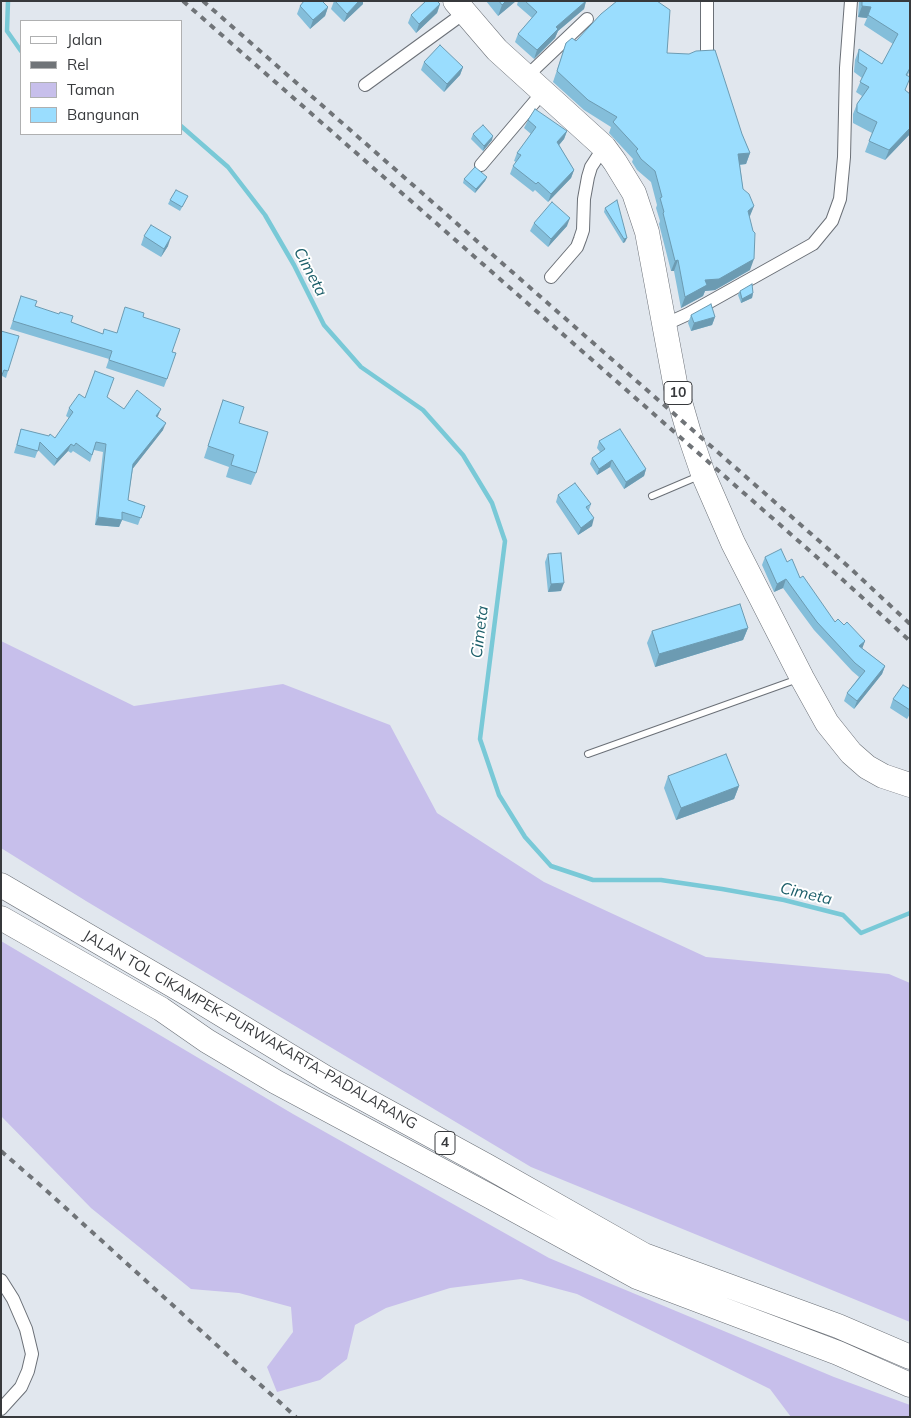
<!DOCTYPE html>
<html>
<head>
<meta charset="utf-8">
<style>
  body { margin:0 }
  #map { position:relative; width:911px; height:1418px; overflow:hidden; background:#e1e7ee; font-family:Mulish,sans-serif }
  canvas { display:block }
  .frame { position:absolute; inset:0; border:2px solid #37393c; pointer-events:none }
  .legend { position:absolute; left:20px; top:20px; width:162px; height:115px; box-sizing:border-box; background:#fff; border:1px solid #afb0b1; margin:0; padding:6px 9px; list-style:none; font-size:15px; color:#37393c }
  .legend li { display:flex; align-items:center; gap:10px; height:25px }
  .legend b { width:25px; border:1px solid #afb0b1 }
</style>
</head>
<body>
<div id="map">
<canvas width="911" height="1418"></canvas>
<div class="frame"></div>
<ul class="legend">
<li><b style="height:6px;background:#fff"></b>Jalan</li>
<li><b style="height:6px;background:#707478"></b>Rel</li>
<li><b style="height:14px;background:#c7bfeb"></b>Taman</li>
<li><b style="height:14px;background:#9addfe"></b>Bangunan</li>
</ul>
</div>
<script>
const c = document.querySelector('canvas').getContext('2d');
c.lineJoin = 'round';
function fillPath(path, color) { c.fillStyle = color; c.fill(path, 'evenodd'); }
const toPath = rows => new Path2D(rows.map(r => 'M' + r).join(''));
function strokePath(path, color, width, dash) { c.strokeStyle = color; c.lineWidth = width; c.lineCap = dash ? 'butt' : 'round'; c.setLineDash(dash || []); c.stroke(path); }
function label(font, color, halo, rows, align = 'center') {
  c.font = font + ' Mulish,sans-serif'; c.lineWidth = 4; c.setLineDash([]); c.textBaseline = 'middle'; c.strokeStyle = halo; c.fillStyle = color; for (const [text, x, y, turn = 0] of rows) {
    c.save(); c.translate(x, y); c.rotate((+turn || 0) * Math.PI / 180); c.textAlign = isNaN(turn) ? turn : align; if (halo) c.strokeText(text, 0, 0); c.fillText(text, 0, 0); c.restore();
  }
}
fillPath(toPath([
  [1,641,134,706,283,684,390,725,437,813,544,882,706,957,889,974,910,983,910,1322,531,1167,86,901,1,848],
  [1,941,293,1114,549,1258,834,1377,910,1405,910,1417,791,1417,770,1389,577,1294,521,1279,450,1288,386,1308,355,1325,347,1359,320,1380,277,1392,267,1367,293,1332,291,1307,239,1293,191,1289,91,1208,1,1116]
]), '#c7bfeb');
strokePath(toPath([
  [8,1,7,31,21,51],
  [181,126,228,167,265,215,294,265,324,325,361,367,423,410,463,455,492,503,505,541,480,739,499,795,525,837,551,866,593,880,661,880,722,889,784,900,843,915,861,933,910,913]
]), '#79c9d7', 4.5);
const lane = toPath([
  [652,496,699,476],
  [588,754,798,679]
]);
const street = toPath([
  [707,54,707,1],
  [527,76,587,19],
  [365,85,464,13],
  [481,165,543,92],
  [551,277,577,247,580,239,583,230,584,199,588,177,591,167,604,147],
  [664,325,688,314,813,244,832,221,840,199,844,157,846,68,851,1],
  [1,1280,13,1299,26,1329,32,1354,28,1371,21,1387,1,1409]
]);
const highway = toPath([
  [455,1,497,50,604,147,615,162,634,193,647,232,676,388,689,433,703,474,733,543,802,678,827,723,851,753,867,767,883,776,910,785],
  [1,885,191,996,326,1078,487,1166,644,1255,838,1326,910,1357],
  [1,918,161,1009,207,1041,276,1082,491,1197,637,1277,838,1353,910,1385]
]);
strokePath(lane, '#6b7077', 8);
strokePath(street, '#6b7077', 14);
strokePath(highway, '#6b7077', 25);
strokePath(lane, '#fff', 6);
strokePath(street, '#fff', 12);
strokePath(highway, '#fff', 24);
strokePath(toPath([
  [183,1,843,580,910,641],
  [203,1,850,568,910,624],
  [1,1151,48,1192,296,1417]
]), '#707478', 4, [6, 6]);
fillPath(toPath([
  [334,1,363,1,363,4,344,22,331,9],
  [486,1,516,1,498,16],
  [518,1,586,1,584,9,558,31,555,38,534,59,515,42,518,34,532,18,517,5],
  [859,1,910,1,910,71,907,76,905,90,910,94,910,134,885,160,865,152,872,133,853,123,853,114,857,104,862,96,856,92,862,78,854,72,855,60,859,49,882,64,893,44,864,25,867,18,858,17],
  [440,4,437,13,416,33,408,23,411,15],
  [300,6,328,7,325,16,310,29,297,14],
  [576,41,667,53,742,134,750,153,746,164,740,165,743,189,754,206,749,217,750,270,715,290,705,291,703,296,681,308,674,271,671,271,659,224,660,221,656,208,657,205,651,182,637,170,632,162,633,159,609,133,611,127,584,110,553,82,566,43],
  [424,62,463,67,460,75,444,92,421,70],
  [528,120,567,131,564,139,559,145,574,170,571,178,548,202,535,190,533,192,510,174,513,166,516,162,514,161,517,153,531,134,524,128],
  [473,134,492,140,483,151,471,139],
  [487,177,485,181,475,193,463,183,464,179],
  [170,200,186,200,180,211,168,204],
  [617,200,625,242,623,243,604,212,605,208],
  [534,223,567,226,548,247,530,231],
  [144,236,168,246,161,257,141,245],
  [740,291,753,293,752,298,741,303,738,295],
  [21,296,35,306,71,322,103,334,116,333,143,317,172,352,167,379,164,387,106,368,109,359,10,329],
  [691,315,715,317,712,325,691,331,688,323],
  [1,331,8,371,6,378,2,376],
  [107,397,124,409,158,416,157,417,163,430,133,468,128,500,145,506,138,525,122,520,119,527,95,525,103,452,94,450,90,462,73,451,71,453,68,451,54,466,38,450,35,458,14,453,21,429,55,438,69,418,66,416,69,408,85,398],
  [223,400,239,423,256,473,251,485,226,477,229,467,204,458],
  [599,441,646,469,644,476,624,489,610,467,597,475,590,464,592,458,600,452,597,448],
  [558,495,591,504,589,510,592,526,578,535,556,502],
  [548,554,561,591,548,592,545,562],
  [765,557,787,562,835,622,844,625,865,641,862,648,885,666,882,674,854,709,844,701,847,693,859,677,852,671,814,630,783,588,774,592,762,565],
  [748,628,743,640,655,667,647,643,652,631],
  [910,689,910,714,907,719,890,708,893,699],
  [668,776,739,786,734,799,676,820,664,788]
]), '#84beda');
fillPath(toPath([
  [359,1,363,1,363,4,344,22,347,14],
  [506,1,516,1,498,16,502,5],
  [586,1,584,9,558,31,555,38,534,59,537,50,556,27],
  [440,4,437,13,416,33,419,24],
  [862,6,871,7,867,18,858,17],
  [328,7,325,16,310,29,313,20],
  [463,67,460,75,444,92,447,84],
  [910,128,910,134,885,160,889,150],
  [567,131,564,139,554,151,557,142],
  [493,136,492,140,483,151,484,146],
  [750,153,746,164,734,165,738,154],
  [574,170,571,178,548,202,551,194],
  [487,177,485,181,475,193,476,189],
  [754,206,750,216,744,222,748,211],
  [570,218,567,226,548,247,551,239],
  [171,237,168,246,161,257,164,249],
  [627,238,625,242,623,243,624,239],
  [754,259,750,270,715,290,705,291,703,296,681,308,685,297,705,280],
  [678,260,674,271,671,271,675,261],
  [753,293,752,298,741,303,742,299],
  [715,317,712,325,691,331,694,323],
  [161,409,158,416,153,423,156,416],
  [166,423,163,430,131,471,133,464],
  [71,444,68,451,54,466,57,459],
  [612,460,610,467,597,475,599,469],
  [646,469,644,476,624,489,626,482],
  [98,517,122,520,119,527,95,525],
  [594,518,592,526,578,535,581,528],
  [786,579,783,588,774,592,777,584],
  [564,583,561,591,548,592,551,584],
  [748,628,743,640,655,667,659,654],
  [865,641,862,649,859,646],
  [885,666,882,674,854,709,857,701],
  [739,786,734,799,676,820,681,808]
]), '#6c9bb2');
const building = toPath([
  [304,1,322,1,328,7,313,20,300,6,304,1],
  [335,1,359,1,347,14,335,1],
  [426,1,437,1,440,4,419,24,411,15,426,1],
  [499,1,506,1,502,5,499,1],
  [525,1,586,1,556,27,558,29,537,50,518,34,537,12,525,1],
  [617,1,657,1,670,10,667,53,689,54,696,51,715,50,742,134,750,153,738,154,743,189,749,194,754,206,748,211,753,231,755,233,754,259,719,279,705,280,707,285,685,297,678,260,675,261,663,213,664,212,660,198,662,197,655,171,641,159,636,151,638,149,613,122,617,117,588,100,557,71,566,43,572,38,576,41,601,14,617,1],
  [862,1,910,1,910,68,906,75,910,77,910,78,905,90,910,94,910,128,889,150,869,141,877,122,857,112,857,104,869,87,860,82,867,68,858,62,859,49,882,64,898,34,868,15,871,7,862,6,862,1],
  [440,45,463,67,447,84,424,62,440,45],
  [535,109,567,131,557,142,574,170,551,194,538,182,536,184,513,166,521,155,517,153,536,127,528,120,535,109],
  [483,125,493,136,484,146,473,134,483,125],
  [475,167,487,177,476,189,464,179,475,167],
  [176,190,188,196,182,207,170,200,176,190],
  [617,200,627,238,624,239,605,208,617,200],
  [552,202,570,218,551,239,534,223,552,202],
  [151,225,171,237,164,249,144,236,151,225],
  [752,284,753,293,742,299,740,291,752,284],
  [21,296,37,301,35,306,59,314,60,312,73,316,71,322,103,334,104,329,117,333,125,307,144,313,143,317,180,329,172,352,176,353,167,379,109,360,112,351,13,321,21,296],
  [711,304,715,317,694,323,691,315,711,304],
  [1,331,19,336,8,371,4,370,1,377,1,331],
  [95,371,114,378,107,397,124,409,137,390,161,409,156,416,166,423,133,464,128,500,145,506,141,518,122,512,122,520,98,517,106,444,96,442,92,455,76,443,74,446,71,444,57,459,40,442,38,451,17,445,21,429,49,436,50,434,55,438,73,412,69,408,79,394,85,398,95,371],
  [223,400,244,407,239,423,268,432,256,473,231,465,234,455,208,446,223,400],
  [620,429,646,469,626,482,612,460,599,469,592,458,605,449,599,441,620,429],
  [575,483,591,504,586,507,594,518,581,528,558,495,575,483],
  [781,549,787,562,792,559,800,578,803,576,835,622,838,619,844,625,847,622,865,641,859,646,885,666,857,701,847,693,865,671,855,663,817,622,786,579,777,584,765,557,781,549],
  [561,553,564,583,551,584,548,554,561,553],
  [740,604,748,628,659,654,652,631,740,604],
  [903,685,910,689,910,710,893,699,903,685],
  [726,754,739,786,681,808,668,776,726,754]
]);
fillPath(building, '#9addfe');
strokePath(building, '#6c9bb2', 1);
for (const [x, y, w] of [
  [678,393,28],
  [445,1143,20]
]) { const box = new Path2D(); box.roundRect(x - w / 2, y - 11.5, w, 23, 4); c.fillStyle = '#fff'; c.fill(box); strokePath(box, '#37393c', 1); }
label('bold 14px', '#37393c', null, [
  ["10",678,393],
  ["4",445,1143]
]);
label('15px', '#37393c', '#fff', [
  ["JALAN TOL CIKAMPEK–PURWAKARTA–PADALARANG",250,1030,30]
]);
label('italic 16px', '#1d5f6a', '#fff', [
  ["Cimeta",310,272,62],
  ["Cimeta",480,632,-83],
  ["Cimeta",806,894,13]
]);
</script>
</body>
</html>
